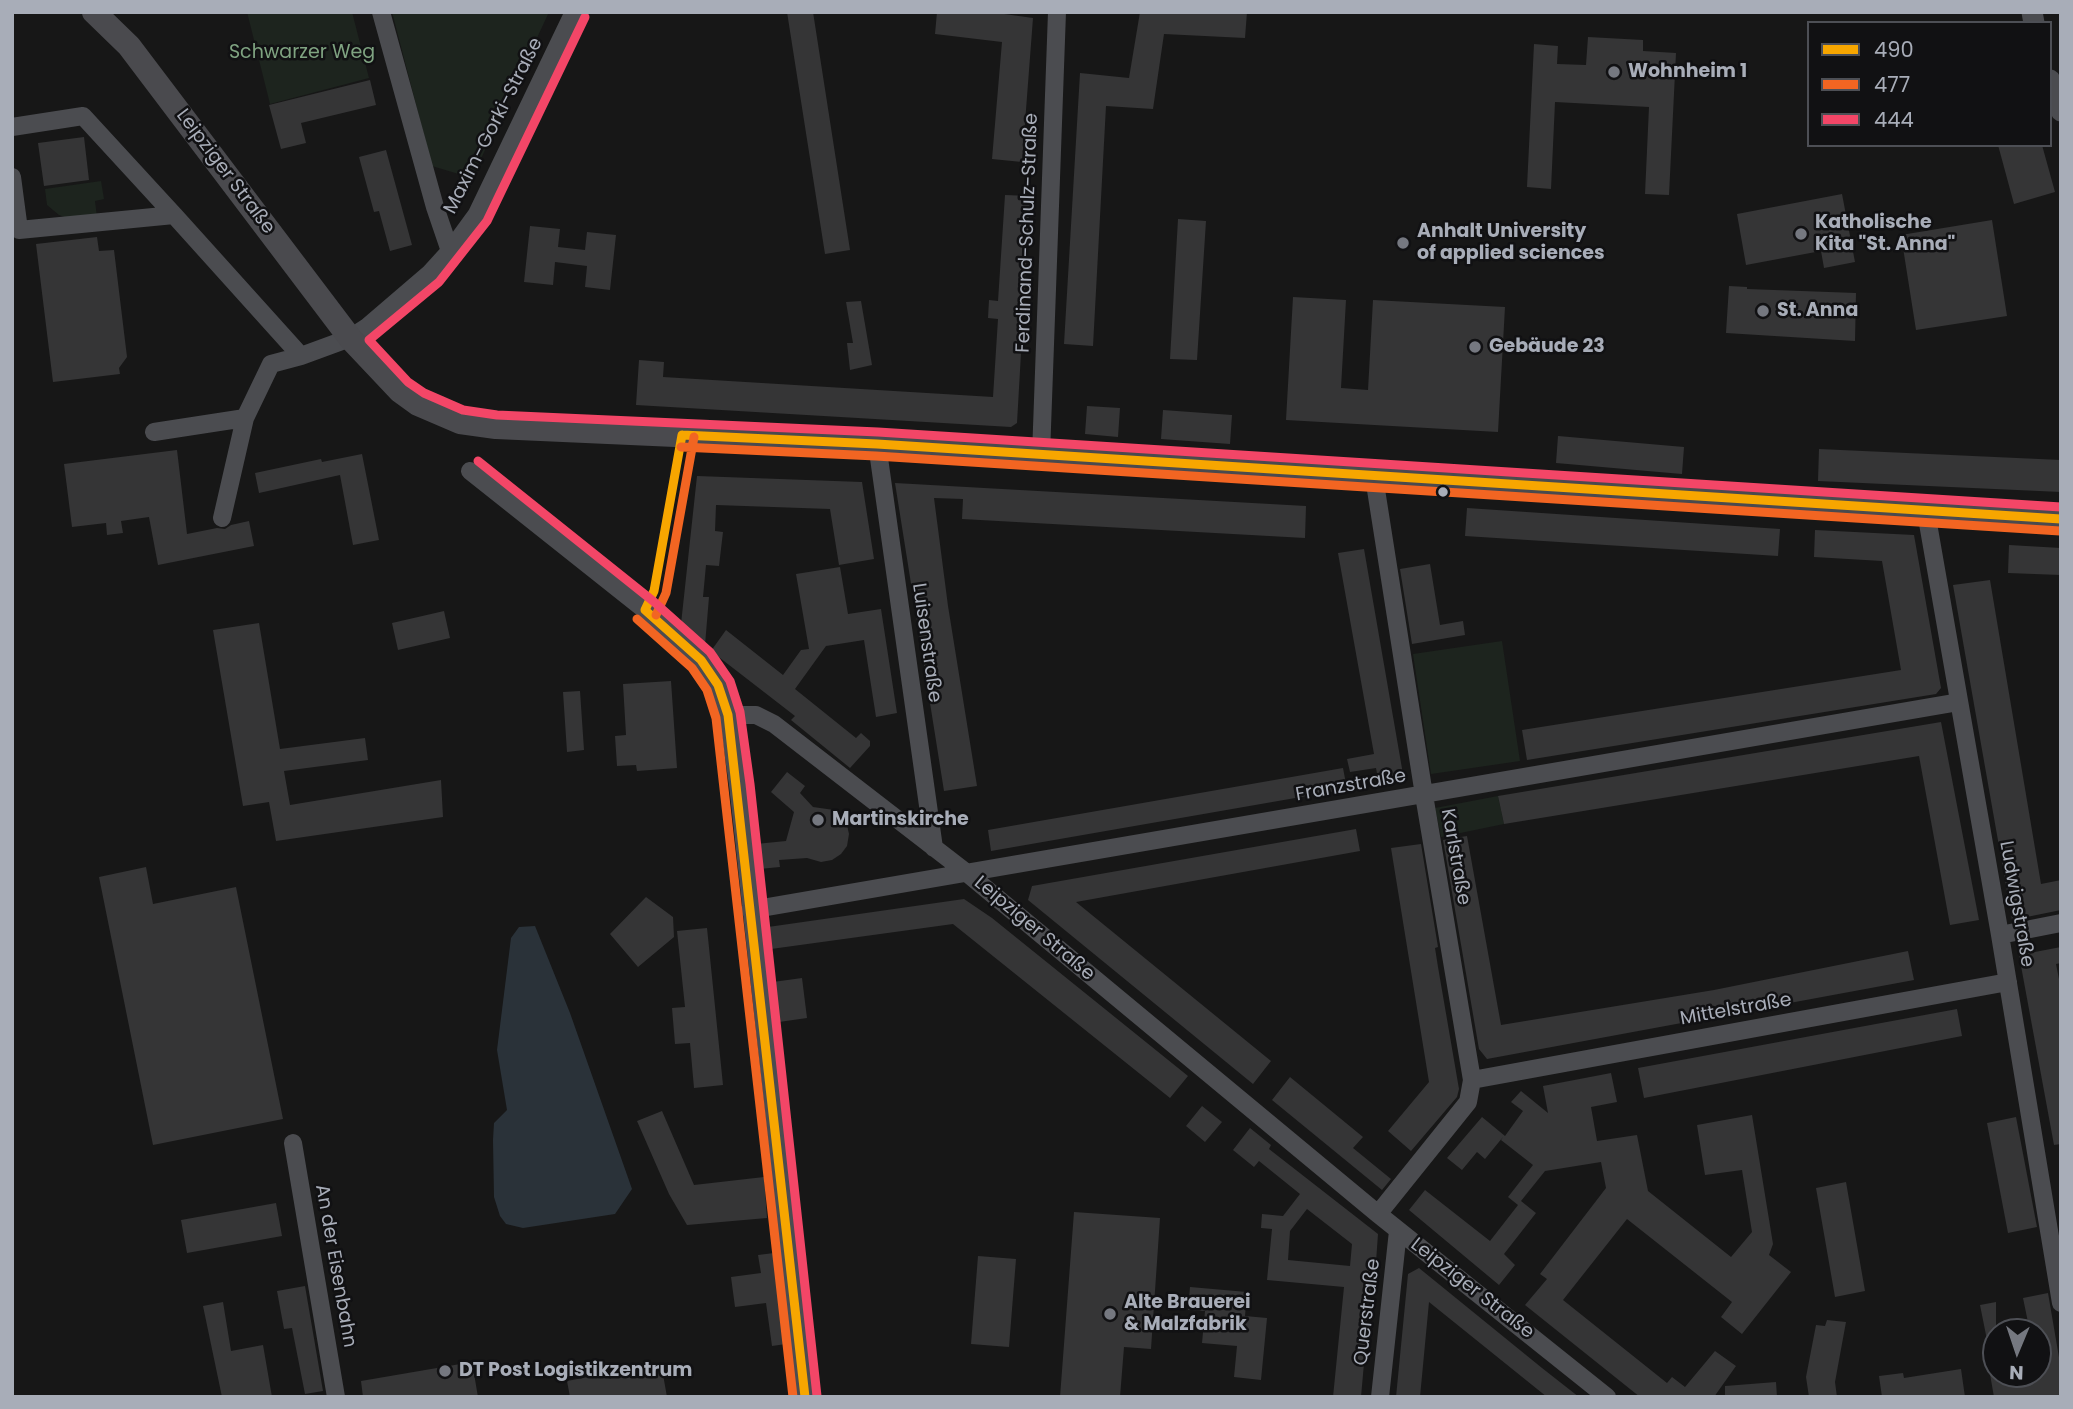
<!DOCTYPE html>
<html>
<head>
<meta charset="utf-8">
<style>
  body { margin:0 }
  #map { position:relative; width:2073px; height:1409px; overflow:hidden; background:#171717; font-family:Poppins,sans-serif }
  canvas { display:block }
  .frame { position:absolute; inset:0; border:14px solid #a8adb8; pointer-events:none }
  .legend { position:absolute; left:1807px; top:21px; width:245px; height:126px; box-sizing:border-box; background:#111113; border:2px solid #4d4f55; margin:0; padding:9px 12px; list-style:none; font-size:21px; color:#a8adb8 }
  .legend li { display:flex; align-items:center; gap:14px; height:35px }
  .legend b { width:35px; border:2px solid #4d4f55 }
  .north { position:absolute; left:1982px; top:1318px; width:70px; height:70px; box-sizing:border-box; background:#111113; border:2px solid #4d4f55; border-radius:50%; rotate:182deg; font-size:19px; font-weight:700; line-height:28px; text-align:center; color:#a8adb8 }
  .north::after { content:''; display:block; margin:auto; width:24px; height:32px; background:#757880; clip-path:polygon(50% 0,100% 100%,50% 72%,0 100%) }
</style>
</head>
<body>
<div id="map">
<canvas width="2073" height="1409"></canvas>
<div class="frame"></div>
<ul class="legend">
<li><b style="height:9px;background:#f7a600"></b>490</li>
<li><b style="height:9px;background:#f26522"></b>477</li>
<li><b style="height:9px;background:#f34667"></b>444</li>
</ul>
<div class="north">N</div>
</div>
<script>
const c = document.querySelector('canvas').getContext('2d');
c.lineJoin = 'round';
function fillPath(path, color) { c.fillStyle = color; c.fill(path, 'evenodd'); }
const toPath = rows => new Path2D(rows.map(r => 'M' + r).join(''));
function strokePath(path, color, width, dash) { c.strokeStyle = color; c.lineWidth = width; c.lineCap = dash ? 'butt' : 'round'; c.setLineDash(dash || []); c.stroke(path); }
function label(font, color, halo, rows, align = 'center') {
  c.font = font + ' Poppins,sans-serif'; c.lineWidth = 5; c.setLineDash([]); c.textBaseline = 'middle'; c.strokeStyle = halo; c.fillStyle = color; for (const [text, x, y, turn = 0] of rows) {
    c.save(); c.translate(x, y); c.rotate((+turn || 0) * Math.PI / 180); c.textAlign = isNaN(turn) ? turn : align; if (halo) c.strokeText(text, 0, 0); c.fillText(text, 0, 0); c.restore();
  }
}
fillPath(toPath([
  [247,12,352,12,369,78,270,104],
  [392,12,549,12,472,178,432,166],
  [101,181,104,199,95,201,97,217,72,220,59,215,47,205,45,189],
  [1502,641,1520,761,1431,774,1413,654],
  [1498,796,1504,824,1441,837,1435,808]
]), '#1d241e');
fillPath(toPath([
  [535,926,570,1013,632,1189,615,1214,523,1228,506,1224,500,1216,494,1197,493,1140,494,1123,507,1110,497,1050,511,938,519,927]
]), '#2a3239');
fillPath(toPath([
  [787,12,813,12,850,250,825,254],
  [937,12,990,12,1033,18,1022,162,992,159,1002,42,935,34],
  [1140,12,1247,12,1245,38,1164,34,1153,109,1106,106,1093,346,1064,344,1080,73,1129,78],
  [1588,37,1643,40,1643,51,1676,53,1669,195,1645,194,1649,107,1555,102,1551,189,1527,187,1534,44,1558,46,1557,64,1586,65],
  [370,80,376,105,301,123,306,143,281,149,269,105],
  [84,137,89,180,44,186,38,143],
  [1998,145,2042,145,2055,192,2014,204],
  [386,150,412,245,390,251,379,211,374,212,359,157],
  [1842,194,1855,262,1824,268,1821,251,1746,265,1737,214],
  [1005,195,1030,196,1017,423,1011,427,636,405,639,360,664,362,663,377,993,397,998,319,988,318,989,300,998,301],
  [1178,219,1206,221,1197,360,1170,359],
  [1992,220,2007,316,1916,330,1901,235],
  [530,226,560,229,558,247,585,250,587,232,616,235,610,290,585,287,587,266,555,262,553,285,524,282],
  [97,237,99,251,114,250,127,357,119,368,120,374,53,382,36,244],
  [1729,286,1747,287,1747,289,1856,293,1855,341,1726,333],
  [1293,297,1346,300,1341,388,1368,390,1373,300,1505,307,1498,432,1286,420],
  [861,301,872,365,850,370,847,343,853,343,846,302],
  [1087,406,1120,408,1118,437,1085,434],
  [1163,410,1232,415,1230,444,1161,439],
  [1558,436,1684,447,1682,474,1556,463],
  [1819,449,2061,460,2061,492,1818,481],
  [177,450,187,534,217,528,225,529,231,525,249,521,254,546,158,565,149,517,121,521,123,533,107,535,106,523,72,527,64,464],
  [362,454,379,540,353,545,340,475,259,493,255,473,321,459,322,462],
  [697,476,862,482,874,559,839,565,830,509,716,505,715,531,723,532,719,566,706,565,703,597,709,597,705,645,681,624],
  [895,483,1306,506,1305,538,962,519,963,499,934,498,948,606,977,786,944,791],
  [1467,508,1780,529,1778,556,1465,536],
  [1815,530,1914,535,1941,688,1936,694,1527,760,1522,730,1901,670,1882,561,1814,557],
  [2009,545,2061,548,2061,575,2008,573],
  [1364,549,1404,780,1379,784,1376,768,1350,772,1347,759,1374,754,1338,553],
  [1430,564,1440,625,1463,621,1465,635,1412,644,1400,569],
  [840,567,848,614,881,609,897,713,876,717,864,640,826,646,795,689,856,738,861,733,870,741,870,746,850,768,791,720,795,716,711,651,726,630,783,675,801,650,809,649,796,574],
  [1990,580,2041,884,2061,880,2061,910,2012,920,1953,585],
  [444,611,450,638,398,650,392,623],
  [259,623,280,749,365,738,368,760,284,771,290,805,441,780,443,817,276,841,269,802,243,806,213,630],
  [671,681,677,768,637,771,636,765,617,766,615,736,626,735,623,684],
  [580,691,584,750,567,752,563,692],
  [1941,722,1979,920,1950,925,1919,756,1504,824,1498,796],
  [1343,768,1347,789,991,851,988,830],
  [787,772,805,786,800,793,813,807,834,810,841,815,847,825,849,834,847,846,841,854,832,860,821,862,807,858,779,860,780,867,759,869,756,844,786,841,794,812,771,792],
  [1356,829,1360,851,1076,902,1271,1061,1253,1084,1028,900,1032,886],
  [1467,836,1501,1025,1714,990,1908,951,1914,980,1487,1059,1479,1049,1443,840],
  [1421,844,1438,947,1435,948,1438,967,1459,1089,1457,1097,1411,1151,1388,1131,1429,1082,1391,848],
  [146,867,153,904,236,887,283,1119,153,1145,99,877],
  [646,897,673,917,674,937,638,967,610,934],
  [964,899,992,918,1188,1076,1170,1098,953,924,771,949,768,927],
  [707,928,723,1085,694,1088,690,1043,675,1044,672,1008,685,1007,677,931],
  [2061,947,2061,963,2056,964,2061,989,2061,1144,2054,1145,2019,955],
  [802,978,807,1018,779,1022,773,982],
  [1957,1009,1962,1036,1644,1098,1638,1068],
  [1611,1073,1617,1102,1591,1107,1597,1141,1637,1135,1648,1191,1731,1257,1752,1232,1742,1170,1705,1175,1697,1125,1752,1115,1773,1244,1769,1255,1791,1272,1742,1334,1721,1317,1732,1302,1627,1219,1563,1300,1667,1383,1672,1377,1685,1387,1715,1351,1736,1366,1714,1397,1640,1397,1525,1305,1547,1279,1540,1274,1606,1188,1601,1162,1545,1171,1521,1201,1536,1213,1504,1254,1515,1265,1499,1285,1409,1210,1425,1190,1490,1241,1518,1205,1508,1197,1533,1165,1501,1140,1503,1137,1485,1159,1477,1152,1462,1170,1447,1158,1482,1117,1505,1136,1523,1111,1511,1102,1521,1091,1548,1113,1543,1086],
  [1290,1077,1363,1137,1353,1148,1391,1179,1382,1190,1272,1100],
  [1202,1106,1222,1122,1205,1142,1186,1126],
  [662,1111,694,1185,764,1177,767,1218,687,1225,669,1194,637,1121],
  [2016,1117,2037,1227,2008,1233,1987,1123],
  [1250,1128,1271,1145,1269,1149,1378,1234,1376,1262,1373,1262,1361,1397,1333,1397,1344,1287,1267,1280,1272,1229,1261,1228,1262,1214,1283,1216,1300,1194,1259,1161,1254,1167,1233,1150],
  [1307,1209,1352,1244,1350,1266,1288,1260,1290,1231],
  [1846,1182,1865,1291,1835,1297,1816,1188],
  [276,1203,282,1236,187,1253,181,1220],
  [1074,1212,1160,1218,1151,1349,1124,1347,1120,1397,1060,1397],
  [774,1253,786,1344,772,1346,766,1303,735,1307,731,1277,761,1273,758,1255],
  [978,1256,1016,1259,1009,1347,971,1344],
  [1419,1268,1542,1368,1579,1397,1547,1397,1429,1302,1420,1397,1396,1397,1408,1274],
  [305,1286,323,1391,305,1394,292,1328,284,1329,277,1291],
  [1190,1287,1247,1292,1245,1316,1267,1318,1261,1380,1234,1377,1237,1346,1202,1343,1205,1311,1188,1310],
  [2048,1293,2061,1369,2061,1397,1994,1397,1990,1374,2038,1374,2038,1332,2030,1332,2023,1298],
  [223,1302,231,1351,263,1345,272,1397,222,1397,203,1306],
  [1996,1302,1996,1349,1989,1350,1980,1305],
  [1827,1320,1846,1322,1835,1382,1837,1397,1809,1397,1806,1377,1816,1325,1825,1326],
  [472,1362,478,1397,363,1397,361,1381],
  [661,1363,667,1397,570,1397,567,1381],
  [1961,1369,1965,1397,1882,1397,1879,1376,1903,1373,1904,1378],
  [1776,1382,1777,1397,1725,1397,1725,1386]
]), '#353536');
strokePath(toPath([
  [381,12,435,207,450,251],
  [12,127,83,116,174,215],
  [12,177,19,230,174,215,301,356,350,338,367,327,430,273,450,251,477,214,574,12],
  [154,432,245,418,271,364,301,356],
  [877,444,934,848],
  [1041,455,1057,12],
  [470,471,645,610,701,660,718,685,728,715,738,785,805,1397],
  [1374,477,1424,795,1472,1080,1468,1102,1378,1214],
  [1926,512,2000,935,2061,1303],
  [222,518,245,418],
  [728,715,756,715,774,724,967,873,1378,1214,1607,1397],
  [750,910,1959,702],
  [2000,935,2061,923],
  [1472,1080,2008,982],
  [293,1143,336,1397],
  [1380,1397,1398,1231]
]), '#4b4c50', 18);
strokePath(toPath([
  [2032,12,2034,23],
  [2050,80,2061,111]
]), '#4b4c50', 21);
strokePath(toPath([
  [94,12,129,46,350,338,400,391,418,404,460,422,496,427,877,444,2061,519]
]), '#4a4a4e', 24);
strokePath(toPath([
  [682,435,877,444,2061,519],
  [645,610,701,660,718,685,728,715,805,1397],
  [645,610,654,591,682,435]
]), '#f7a600', 9);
strokePath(toPath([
  [681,447,876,456,2060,531],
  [656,615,666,593,694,437],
  [637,619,692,668,707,690,716,718,793,1397]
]), '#f26522', 9);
strokePath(toPath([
  [585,17,487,221,439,282,369,340,408,382,424,393,463,410,497,415,878,432,2061,507],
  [478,461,653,601,710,652,730,681,740,712,750,784,817,1396]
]), '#f34667', 9);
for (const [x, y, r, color] of [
  [1614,72,7,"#757880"],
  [1801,234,7,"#757880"],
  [1403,243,7,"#757880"],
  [1763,311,7,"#757880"],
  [1475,347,7,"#757880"],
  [1443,492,6,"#a8adb8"],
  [818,820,7,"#757880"],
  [1110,1314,7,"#757880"],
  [445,1371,7,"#757880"]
]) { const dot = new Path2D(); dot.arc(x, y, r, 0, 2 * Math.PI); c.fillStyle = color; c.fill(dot); strokePath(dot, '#111113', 2.5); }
label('19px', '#7fa381', '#111113', [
  ["Schwarzer Weg",302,53]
]);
label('bold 19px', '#a8adb8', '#111113', [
  ["Wohnheim 1",1628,72],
  ["Katholische",1815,223],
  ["Kita \"St. Anna\"",1815,245],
  ["Anhalt University",1417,232],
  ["of applied sciences",1417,254],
  ["St. Anna",1777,311],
  ["Gebäude 23",1489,347],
  ["Martinskirche",832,820],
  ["Alte Brauerei",1124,1303],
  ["& Malzfabrik",1124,1325],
  ["DT Post Logistikzentrum",459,1371]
], 'left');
label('19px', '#a8adb8', '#111113', [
  ["Maxim-Gorki-Straße",494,126,-63],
  ["Leipziger Straße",225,172,53],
  ["Ferdinand-Schulz-Straße",1028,233,-88],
  ["Luisenstraße",926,643,82],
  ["Franzstraße",1351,786,-10],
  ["Karlstraße",1455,857,80],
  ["Ludwigstraße",2016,904,80],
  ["Leipziger Straße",1034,929,40],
  ["Mittelstraße",1736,1010,-10],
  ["An der Eisenbahn",335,1266,80],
  ["Leipziger Straße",1472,1289,38],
  ["Querstraße",1368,1312,-83]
]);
</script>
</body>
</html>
